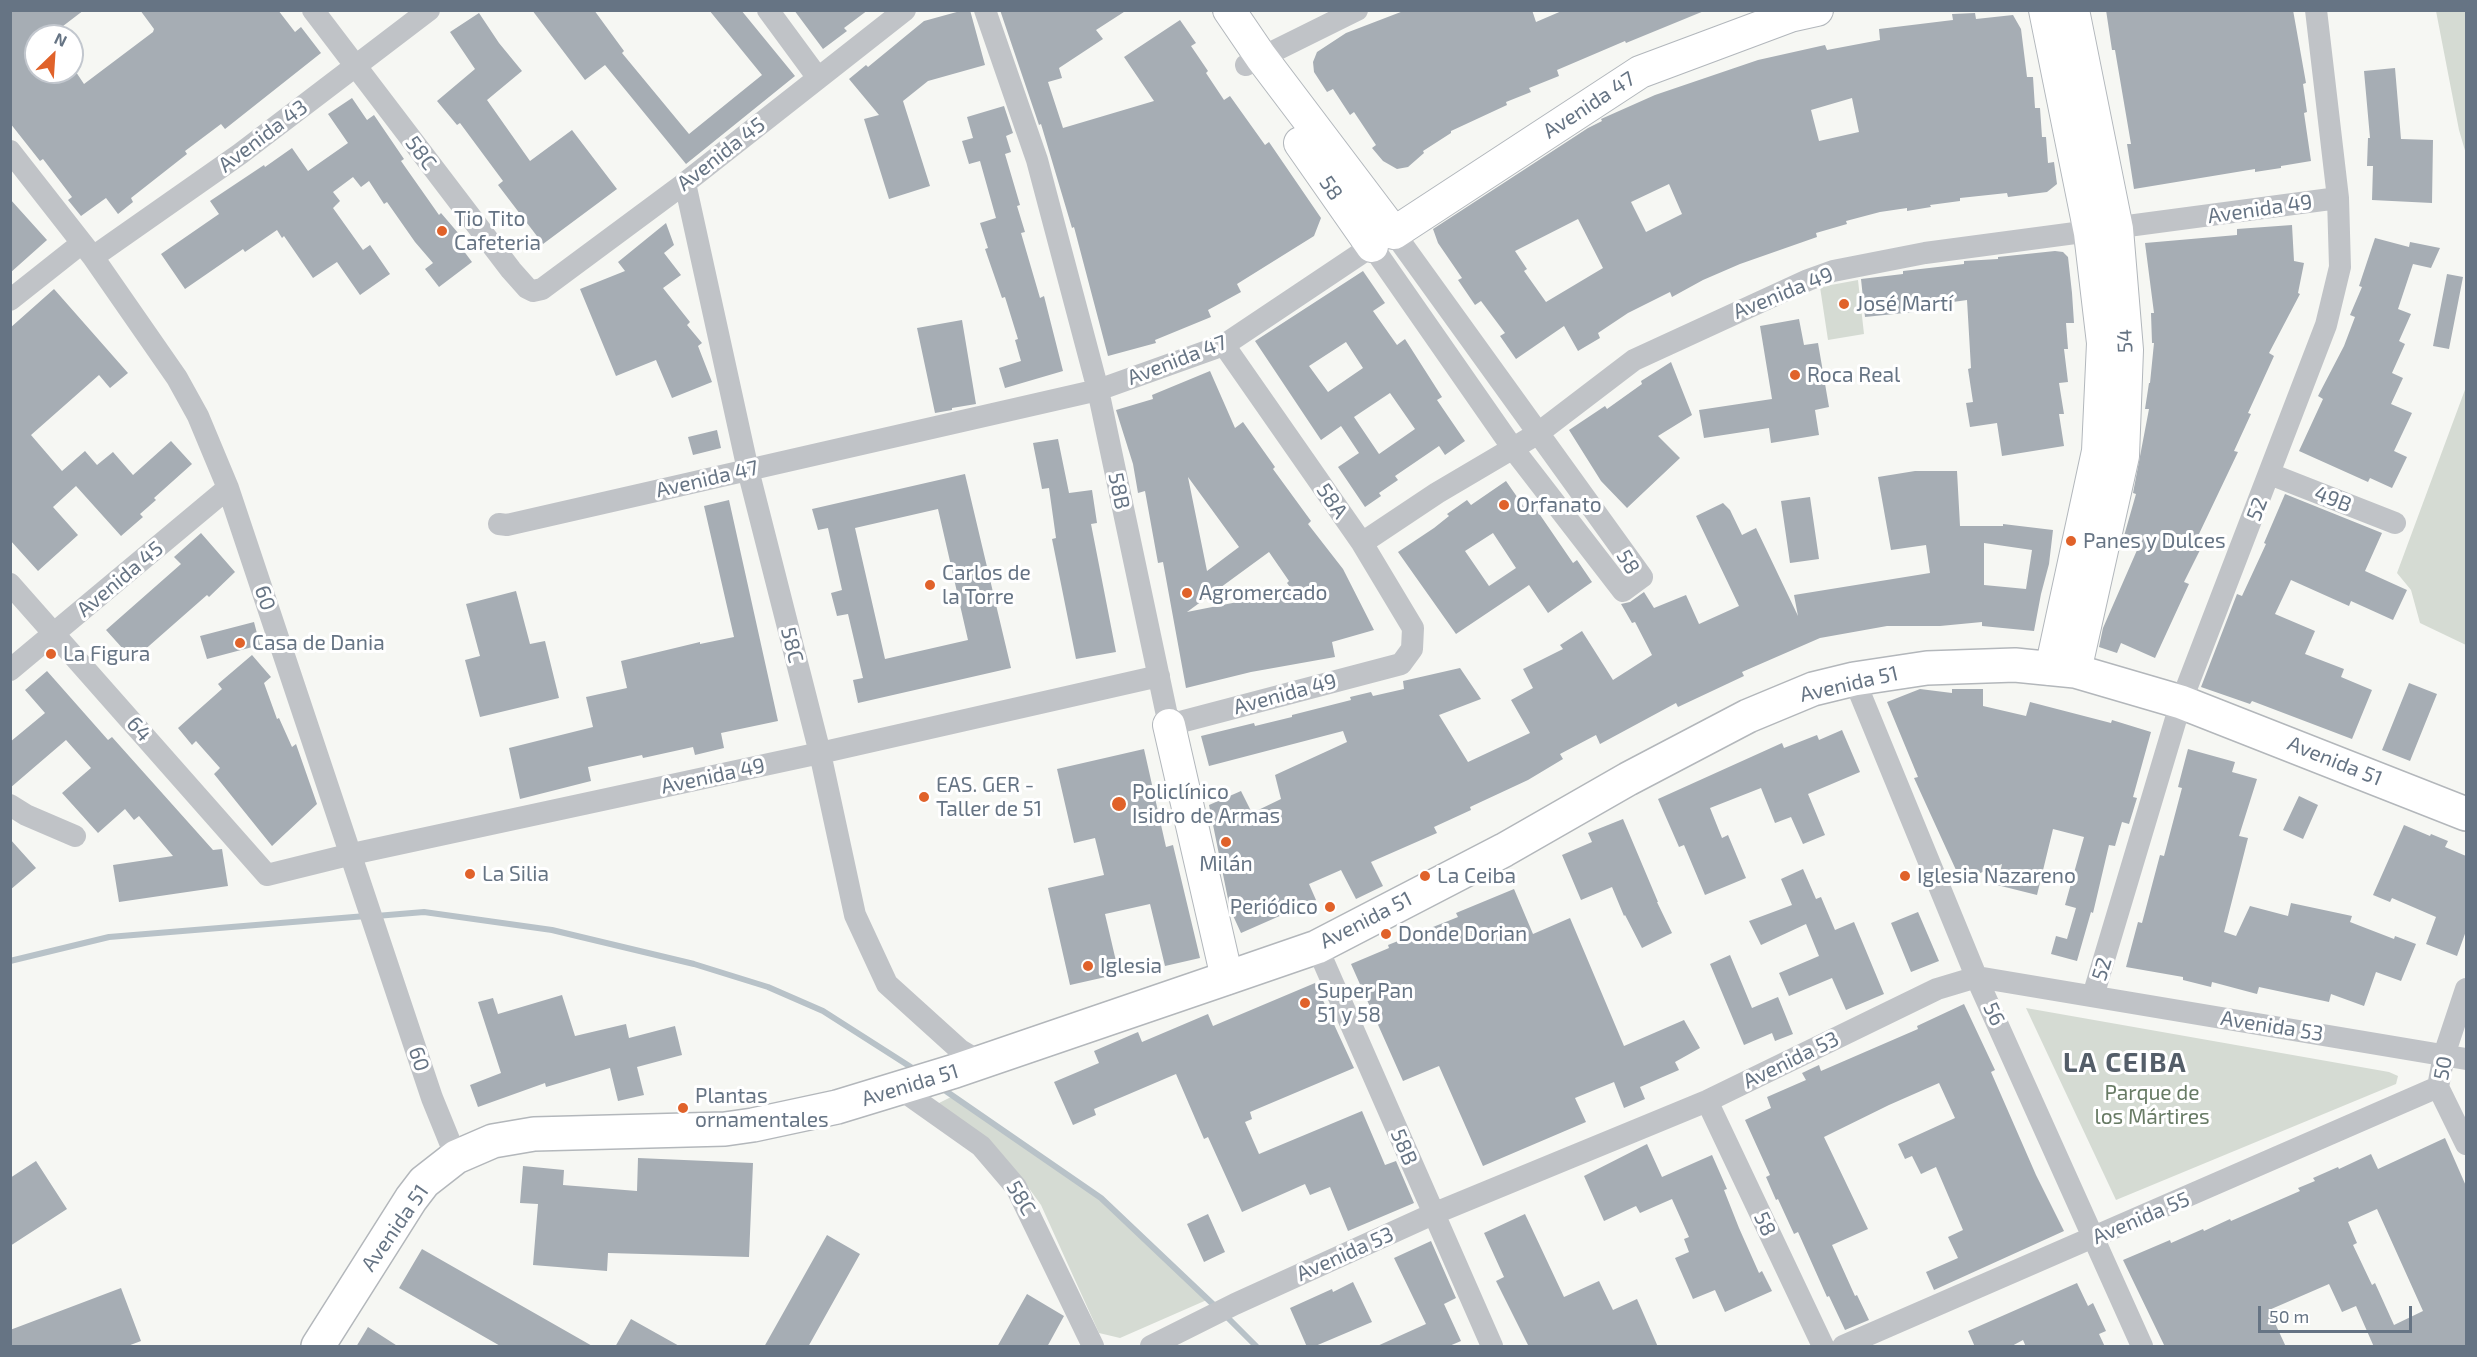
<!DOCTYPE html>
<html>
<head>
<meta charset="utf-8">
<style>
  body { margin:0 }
  #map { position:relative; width:2477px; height:1357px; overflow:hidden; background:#f6f7f3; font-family:"Exo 2",sans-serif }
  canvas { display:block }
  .frame { position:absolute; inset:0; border:12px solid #667484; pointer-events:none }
  .north { position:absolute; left:24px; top:24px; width:60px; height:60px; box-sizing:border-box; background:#fff; border:2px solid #c2c7ce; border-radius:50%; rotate:25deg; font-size:16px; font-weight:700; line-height:24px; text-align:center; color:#667484 }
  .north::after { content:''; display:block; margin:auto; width:21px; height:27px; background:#e0622a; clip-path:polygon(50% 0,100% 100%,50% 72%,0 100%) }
  .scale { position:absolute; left:2258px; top:1306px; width:154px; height:27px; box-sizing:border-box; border:3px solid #667484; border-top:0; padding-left:8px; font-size:18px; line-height:21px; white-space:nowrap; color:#667484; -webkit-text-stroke:4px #fff; paint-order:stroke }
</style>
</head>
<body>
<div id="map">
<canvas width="2477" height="1357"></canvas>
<div class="frame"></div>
<div class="north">N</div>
<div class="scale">50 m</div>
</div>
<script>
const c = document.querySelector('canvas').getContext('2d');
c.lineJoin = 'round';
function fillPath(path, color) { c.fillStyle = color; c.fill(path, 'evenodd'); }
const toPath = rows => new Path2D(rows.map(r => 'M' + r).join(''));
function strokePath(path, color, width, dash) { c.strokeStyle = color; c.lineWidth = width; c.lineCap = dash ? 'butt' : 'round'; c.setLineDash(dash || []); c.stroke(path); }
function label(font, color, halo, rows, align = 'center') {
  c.font = font + ' "Exo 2",sans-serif'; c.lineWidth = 6; c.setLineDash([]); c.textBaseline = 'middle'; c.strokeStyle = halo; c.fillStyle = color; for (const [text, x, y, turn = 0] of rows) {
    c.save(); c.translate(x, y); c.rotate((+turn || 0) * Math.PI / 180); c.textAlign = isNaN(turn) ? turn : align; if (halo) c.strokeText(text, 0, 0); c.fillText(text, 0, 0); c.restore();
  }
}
fillPath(toPath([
  [2436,11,2466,11,2466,154,2459,130],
  [1858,280,1864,334,1828,340,1820,287],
  [2466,387,2466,645,2420,623,2411,590,2397,573],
  [2026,1008,2389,1072,2398,1076,2396,1084,2116,1200],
  [953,1096,1101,1198,1209,1299,1120,1338,1099,1333,1041,1205,1023,1180,933,1106]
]), '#d5dbd3');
strokePath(toPath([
  [376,916,424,912,552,930,694,964,768,987,823,1011,917,1071],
  [10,961,109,937,366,916],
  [940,1087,1101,1198,1217,1308],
  [1225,1315,1256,1346]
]), '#b8c2c8', 6);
fillPath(toPath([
  [10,10,84,10,50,36,36,36,36,72,76,72,84,84,153,32,154,29,140,10,278,10,295,32,301,27,321,53,225,129,221,124,185,151,187,154,131,198,133,202,118,214,106,198,81,216,68,200,72,197,43,159,40,161,10,123],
  [532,10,594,10,624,51,622,53,689,134,762,75,709,10,741,10,795,76,686,164,605,65,585,80],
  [794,10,868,10,844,28,847,31,823,49],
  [964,10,970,10,985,65,928,81,903,101,930,186,889,199,864,119,879,115,849,79,866,65,868,67,924,21],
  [1000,10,1127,10,1096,30,1103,39,1059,68,1062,78,1048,82,1063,128,1154,101,1124,57,1180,20,1196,43,1191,46,1208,71,1206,73,1224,100,1230,96,1265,145,1269,142,1321,218,1314,236,1237,284,1241,292,1208,310,1211,317,1155,340,1156,343,1108,356,1074,227,1072,228,1041,124,1039,125],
  [1406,10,1532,10,1536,22,1564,10,1704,11,1626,43,1625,41,1557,70,1559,76,1529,88,1531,92,1506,102,1507,105,1451,131,1451,133,1423,151,1424,153,1408,167,1397,169,1383,161,1372,148,1376,145,1354,112,1350,115,1333,89,1327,92,1314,72,1313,62,1317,52,1346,33],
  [2106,10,2293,10,2306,83,2303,84,2307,112,2304,113,2311,161,2281,166,2281,168,2255,172,2255,169,2134,189,2127,144,2131,144,2115,50,2112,50],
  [479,13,499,43,522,71,487,100,530,161,572,130,617,189,543,244,498,185,503,181,460,123,457,125,437,101,475,69,450,32],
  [1975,13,1976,19,2013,15,2021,29,2027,77,2033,77,2035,108,2040,108,2042,137,2046,137,2048,163,2054,162,2057,184,2047,192,2008,197,2007,193,1960,198,1960,201,1930,205,1931,207,1907,211,1907,208,1880,212,1846,221,1847,224,1816,233,1817,237,1740,264,1703,280,1672,297,1670,292,1628,313,1598,333,1600,338,1578,351,1564,326,1516,359,1500,336,1505,333,1481,301,1475,305,1458,280,1462,278,1438,243,1433,229,1588,128,1602,121,1601,119,1655,95,1758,60,1825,45,1827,50,1880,40,1879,29,1953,20,1952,14],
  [1852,98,1859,132,1819,141,1811,110],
  [1669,184,1682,214,1646,232,1631,202],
  [1578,219,1603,268,1546,302,1524,271,1527,269,1515,251],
  [2395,68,2401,139,2433,140,2432,203,2372,200,2373,166,2367,166,2368,138,2370,138,2364,71],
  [352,98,367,120,374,115,404,159,401,161,439,215,441,213,459,234,454,238,472,262,439,287,425,269,433,263,415,242,387,202,384,204,369,181,361,187,353,177,333,192,340,201,333,208,363,250,370,245,390,274,360,295,337,262,313,278,284,236,282,238,277,230,245,252,243,249,185,289,161,254,219,214,210,201,264,165,265,167,292,148,308,171,348,143,328,114],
  [1004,106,1013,133,1006,136,1011,152,1005,154,1020,205,1017,206,1025,232,1021,233,1040,298,1044,296,1063,371,1005,388,999,368,1021,361,1015,340,1018,339,1005,297,1002,298,985,249,988,248,980,223,996,218,980,161,969,164,962,141,973,138,967,117],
  [10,199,47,240,10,273],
  [666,223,674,245,664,253,681,275,663,288,690,322,687,325,702,343,698,346,712,382,672,398,656,360,616,376,580,289,625,271,618,262],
  [2292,225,2294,261,2304,263,2298,293,2300,294,2269,353,2274,356,2248,413,2251,414,2234,451,2238,452,2198,536,2205,540,2184,582,2189,584,2155,658,2121,643,2117,653,2099,647,2103,628,2141,541,2124,536,2136,494,2133,493,2149,409,2145,409,2149,383,2150,383,2154,343,2152,343,2151,313,2154,313,2145,243,2237,235,2237,229],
  [2375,238,2409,247,2410,242,2440,248,2431,268,2413,264,2398,309,2411,314,2399,341,2405,344,2392,373,2403,378,2391,404,2412,413,2394,451,2407,457,2392,488,2370,478,2368,482,2299,451,2323,399,2318,396,2344,346,2355,317,2350,315,2362,287,2359,286],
  [2055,251,2063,252,2068,257,2072,293,2074,323,2066,323,2068,349,2064,349,2068,382,2059,383,2064,414,2059,414,2064,446,2002,456,1997,423,1970,427,1966,403,1973,402,1968,369,1971,368,1967,300,1932,305,1933,310,1865,317,1861,279,1903,274,1903,271,1964,264,1964,261,1998,259,1998,257],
  [1363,271,1385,303,1373,311,1397,345,1405,339,1442,397,1437,400,1465,441,1445,455,1439,446,1395,476,1398,480,1379,493,1381,496,1365,507,1338,467,1359,453,1341,426,1321,440,1255,341],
  [1346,342,1363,368,1328,392,1309,366],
  [1390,393,1415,429,1379,454,1354,417],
  [2447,274,2463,277,2449,349,2433,346],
  [54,289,128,373,110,388,99,375,31,435,62,471,85,451,97,465,113,452,133,475,171,441,192,464,154,498,156,500,140,514,143,517,121,536,76,486,53,507,78,535,38,571,10,540,10,328],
  [1799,319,1804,345,1818,343,1829,407,1815,410,1819,435,1771,443,1769,428,1704,438,1699,410,1772,399,1760,326],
  [962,320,976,404,952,408,952,410,935,413,917,328],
  [1671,362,1692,415,1658,436,1680,458,1627,508,1601,481,1569,430,1605,406,1607,409,1642,384,1641,381],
  [1210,371,1235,428,1243,422,1275,467,1273,469,1311,521,1308,524,1343,569,1374,630,1332,642,1335,657,1251,672,1186,688,1163,562,1158,563,1145,491,1138,493,1133,464,1116,410,1153,399,1152,395],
  [1188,477,1239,547,1207,571],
  [1269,552,1289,581,1287,583,1293,591,1187,612],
  [717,430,721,448,693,455,688,437],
  [1058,439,1069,493,1092,490,1097,523,1091,524,1116,652,1076,659,1052,539,1056,538,1049,488,1042,489,1033,443],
  [1915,471,1957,471,1960,526,2003,526,2003,524,2053,530,2049,564,2041,594,2034,631,1982,626,1982,622,1940,626,1887,626,1820,638,1742,672,1744,676,1678,707,1676,703,1600,744,1596,735,1560,754,1563,759,1528,780,1470,807,1471,810,1434,827,1437,833,1371,862,1383,886,1356,899,1341,870,1309,884,1316,900,1241,933,1230,909,1209,805,1241,791,1252,813,1281,799,1275,775,1347,742,1343,731,1209,766,1201,736,1254,723,1255,726,1292,717,1292,715,1351,700,1350,697,1371,692,1373,696,1404,689,1403,681,1460,668,1481,699,1439,715,1468,762,1530,733,1511,700,1533,688,1523,669,1563,649,1560,645,1582,631,1613,680,1652,655,1635,622,1632,623,1621,604,1630,602,1644,592,1654,608,1686,595,1699,624,1739,606,1696,516,1723,503,1730,510,1742,535,1756,528,1798,616,1794,595,1930,573,1926,545,1891,550,1878,477],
  [1984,543,2032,550,2026,589,1984,585],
  [965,474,1011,668,858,703,853,680,863,678,848,614,837,616,831,593,842,590,828,528,818,530,812,509],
  [938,509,968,640,885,659,855,528],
  [1506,481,1529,514,1536,509,1573,563,1577,560,1592,582,1548,613,1529,585,1456,634,1398,552,1434,528,1449,516,1447,514,1467,500,1471,505],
  [1493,533,1516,568,1489,586,1465,551],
  [2285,494,2382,533,2365,571,2407,590,2393,620,2351,601,2349,606,2291,580,2275,614,2315,631,2305,654,2344,669,2341,677,2372,690,2352,739,2252,701,2250,704,2201,687,2237,594,2242,596,2266,544,2264,543],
  [1810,497,1819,559,1790,563,1781,501],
  [729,500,778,721,721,733,724,748,695,755,693,747,643,758,642,755,588,767,591,781,520,799,509,748,593,727,586,697,627,688,621,661,700,642,700,644,734,637,704,506],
  [201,533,235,572,209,597,207,595,133,660,106,630,181,564,174,557],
  [516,591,530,644,545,641,559,698,480,717,465,660,480,656,466,604],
  [254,622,260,645,207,659,200,636],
  [252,655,271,677,264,683,277,719,279,718,292,747,296,744,317,804,272,846,214,774,220,768,196,741,192,745,178,728,222,689,218,684],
  [47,671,108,740,112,737,213,850,222,849,228,886,119,902,113,865,173,856,139,816,134,820,125,809,98,833,62,793,91,768,66,740,10,788,10,742,45,713,25,690],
  [2409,683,2437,694,2410,761,2382,750],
  [1920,689,1952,693,1952,689,1983,689,1983,706,2026,716,2030,702,2111,723,2112,720,2151,732,2133,797,2137,798,2129,824,2122,822,2115,846,2109,845,2093,913,2091,912,2077,961,2051,954,2056,936,2067,939,2076,908,2065,905,2084,837,2053,829,2037,895,1997,885,2002,864,1961,881,1914,778,1918,777,1887,702],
  [1842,730,1860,772,1808,794,1825,835,1803,844,1791,817,1775,823,1761,788,1710,808,1722,838,1728,835,1746,878,1705,895,1684,845,1679,847,1658,799,1782,743,1784,748,1817,735,1819,740],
  [1144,749,1166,847,1173,845,1200,958,1165,966,1150,904,1105,914,1119,974,1070,985,1048,888,1104,875,1095,838,1074,843,1057,769],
  [2188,749,2235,762,2232,772,2257,779,2239,836,2248,838,2224,932,2236,936,2250,906,2288,916,2291,903,2352,916,2350,922,2394,939,2395,936,2416,944,2401,981,2376,972,2364,1006,2331,994,2329,1002,2259,987,2257,994,2212,982,2211,987,2183,980,2183,977,2126,967,2138,922,2142,923,2160,855,2164,856,2182,788,2178,787],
  [2299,796,2318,805,2303,839,2283,830],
  [1623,819,1658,902,1657,902,1672,933,1642,948,1625,915,1624,916,1612,887,1581,900,1562,855,1592,842,1588,833],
  [2404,825,2430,836,2431,834,2448,841,2445,847,2466,856,2466,931,2457,956,2426,944,2436,917,2392,898,2390,902,2373,895],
  [10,839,36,868,10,890],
  [1803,869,1816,899,1821,897,1835,930,1854,922,1884,994,1846,1010,1832,978,1789,996,1779,973,1819,956,1806,924,1761,945,1749,921,1792,905,1781,879],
  [1514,889,1533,934,1570,918,1624,1046,1684,1020,1700,1048,1675,1062,1679,1070,1640,1087,1645,1099,1624,1108,1614,1082,1575,1098,1586,1122,1483,1166,1439,1066,1403,1081,1351,964,1389,948,1388,945,1458,917,1456,913],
  [1918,912,1939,961,1911,972,1891,923],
  [1730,955,1752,1008,1778,997,1793,1034,1775,1041,1772,1033,1744,1045,1710,964],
  [1315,983,1354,1068,1250,1112,1252,1119,1245,1122,1259,1154,1362,1111,1385,1165,1396,1161,1414,1203,1348,1231,1330,1187,1310,1195,1305,1184,1242,1212,1208,1137,1204,1139,1176,1074,1094,1109,1096,1115,1073,1125,1054,1082,1099,1063,1094,1051,1138,1032,1142,1042,1208,1014,1213,1026],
  [562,995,575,1036,626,1024,629,1038,675,1026,682,1055,637,1067,644,1095,618,1101,610,1068,546,1087,545,1083,478,1107,470,1085,501,1073,478,1002,493,998,498,1014],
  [1964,1004,1995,1070,1991,1072,2036,1175,2064,1231,1934,1290,1926,1272,1958,1258,1948,1237,1963,1230,1936,1167,1921,1174,1912,1156,1905,1159,1898,1144,1955,1118,1939,1083,1889,1105,1824,1137,1868,1229,1832,1245,1855,1296,1857,1295,1869,1320,1845,1330,1829,1296,1827,1297,1798,1232,1794,1234,1778,1199,1776,1200,1766,1177,1770,1175,1745,1120,1771,1108,1767,1097,1806,1080,1802,1073,1819,1065,1821,1071,1918,1029,1917,1026],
  [2445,1138,2466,1186,2466,1347,2374,1347,2356,1306,2342,1312,2329,1284,2269,1310,2286,1347,2165,1347,2123,1260,2170,1240,2171,1243,2203,1229,2204,1231,2230,1219,2231,1221,2300,1191,2298,1188,2315,1181,2313,1178,2338,1167,2339,1169,2371,1154,2378,1169],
  [2377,1209,2423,1311,2394,1325,2375,1283,2372,1285,2353,1245,2357,1243,2348,1222],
  [1647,1144,1662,1177,1712,1155,1727,1189,1724,1190,1739,1228,1759,1273,1762,1271,1772,1291,1725,1312,1715,1290,1693,1299,1675,1258,1689,1252,1684,1239,1689,1237,1672,1199,1640,1213,1636,1206,1604,1221,1584,1176],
  [638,1158,753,1163,749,1257,608,1253,607,1271,533,1265,538,1204,520,1203,523,1166,564,1170,563,1185,637,1191],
  [36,1161,67,1209,10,1246,10,1178],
  [1208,1214,1225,1252,1204,1262,1187,1224],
  [1525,1214,1564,1297,1599,1281,1613,1310,1637,1299,1658,1347,1529,1347,1496,1281,1504,1277,1484,1233],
  [827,1235,860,1254,808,1347,764,1347],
  [1431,1241,1456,1298,1444,1304,1461,1341,1447,1347,1375,1347,1426,1324,1394,1258],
  [422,1249,594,1347,502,1347,399,1288],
  [1353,1282,1372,1322,1313,1347,1307,1347,1290,1308,1332,1289,1333,1292],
  [2077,1283,2088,1306,2093,1303,2106,1331,2099,1334,2105,1347,2026,1347,2023,1340,2010,1347,1975,1347,1968,1331],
  [121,1288,141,1341,125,1347,10,1347,10,1330],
  [1027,1294,1064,1316,1047,1347,997,1347],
  [631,1319,681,1347,615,1347],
  [368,1327,399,1347,356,1347]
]), '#a6adb4');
const secondary = toPath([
  [1229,10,1261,57,1394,233,1640,72,1790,16,1817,10],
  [2045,10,2090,233,2103,343,2098,451,2051,669],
  [2073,10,2117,229,2127,350,2123,456,2075,671],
  [1300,143,1372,246],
  [1169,725,1227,978]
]);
const primary = toPath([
  [318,1346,411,1199,424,1182,456,1157,493,1141,534,1134,725,1129,753,1125,837,1107,955,1071,1227,978,1317,947,1504,850,1628,779,1748,716,1813,689,1854,679,1927,668,2015,665,2075,671,2181,702,2466,814]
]);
strokePath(secondary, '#b2b7bc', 34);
strokePath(primary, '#b3b7bb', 36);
strokePath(toPath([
  [313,10,511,270,527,288,533,291,542,289,685,183,905,10],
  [768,10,818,78],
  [985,10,1037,160,1098,390,1169,725,1401,664,1412,649,1413,628,1362,543,1224,345],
  [1246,65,1357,10],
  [10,151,93,257,177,378,198,416,228,488,432,1098,456,1157],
  [685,183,748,470,820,753,855,915,887,984,960,1050,980,1062],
  [93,257,240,154,429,10],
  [10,300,82,243],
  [2270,474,2395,523],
  [499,524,507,525,1098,390,1224,345,1372,246,1394,233,1642,577,1623,591,1514,450,1372,246],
  [1362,543,1437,493,1537,434,1634,360,1808,280,1833,271,1925,253,2338,198],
  [10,584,267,875,352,854,820,753,1159,676],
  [10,670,228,488],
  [1854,679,1978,981,2142,1346],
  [10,805,26,815,75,836],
  [1317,947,1492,1346],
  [2466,989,2444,1055,2438,1087,2466,1144],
  [2093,996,2181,702,2326,325,2340,267,2338,198,2316,10],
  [899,1088,981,1146,1016,1187,1093,1346],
  [1707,1101,1823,1346],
  [1151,1346,1235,1304,1433,1214,1707,1101,1937,989,1977,977,2466,1059],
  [1843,1346,2438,1087]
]), '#c0c3c7', 22);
strokePath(secondary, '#fff', 32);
strokePath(primary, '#fff', 33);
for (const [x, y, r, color] of [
  [442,231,6,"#e0622a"],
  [1844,304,6,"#e0622a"],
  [1795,375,6,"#e0622a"],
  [1504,505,6,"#e0622a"],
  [2071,541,6,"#e0622a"],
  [930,585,6,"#e0622a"],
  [1187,593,6,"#e0622a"],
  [240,643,6,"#e0622a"],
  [51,654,6,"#e0622a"],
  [924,797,6,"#e0622a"],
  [1119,804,8,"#e0622a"],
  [1226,842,6,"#e0622a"],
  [470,874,6,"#e0622a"],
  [1425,876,6,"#e0622a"],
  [1905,876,6,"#e0622a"],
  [1330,907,6,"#e0622a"],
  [1386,934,6,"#e0622a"],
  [1088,966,6,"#e0622a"],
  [1305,1003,6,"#e0622a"],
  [683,1108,6,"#e0622a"]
]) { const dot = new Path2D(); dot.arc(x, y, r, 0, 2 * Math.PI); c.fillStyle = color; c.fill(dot); strokePath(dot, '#fff', 2); }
label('21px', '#667484', '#fff', [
  ["Avenida 47",1589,105,-33],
  ["Avenida 43",263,136,-37],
  ["58C",421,153,53],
  ["Avenida 45",721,154,-38],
  ["58",1331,188,55],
  ["Avenida 49",2260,209,-8],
  ["Avenida 49",1783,293,-22],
  ["54",2125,341,-93],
  ["Avenida 47",1177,360,-21],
  ["Avenida 47",707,479,-13],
  ["58B",1119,491,78],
  ["49B",2333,499,21],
  ["58A",1332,501,55],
  ["52",2257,509,-69],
  ["58",1628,562,59],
  ["Avenida 45",120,579,-40],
  ["60",265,598,71],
  ["58C",792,645,76],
  ["Avenida 51",1849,684,-13],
  ["Avenida 49",1285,694,-15],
  ["64",139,729,49],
  ["Avenida 51",2335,761,22],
  ["Avenida 49",713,776,-12],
  ["Avenida 51",1366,920,-27],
  ["52",2102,969,-73],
  ["56",1994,1014,65],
  ["Avenida 53",2272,1026,9],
  ["60",419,1059,72],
  ["Avenida 53",1791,1060,-26],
  ["50",2443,1068,-80],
  ["Avenida 51",910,1085,-17],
  ["58B",1404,1147,67],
  ["58C",1021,1198,59],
  ["Avenida 55",2141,1218,-23],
  ["58",1765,1224,65],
  ["Avenida 51",395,1228,-55],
  ["Avenida 53",1345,1254,-24]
]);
label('21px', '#667484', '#fff', [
  ["Tio Tito",454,219],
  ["Cafeteria",454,243],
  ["José Martí",1856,304],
  ["Roca Real",1807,375],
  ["Orfanato",1516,505],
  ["Panes y Dulces",2083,541],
  ["Carlos de",942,573],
  ["la Torre",942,597],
  ["Agromercado",1199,593],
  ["Casa de Dania",252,643],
  ["La Figura",63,654],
  ["EAS. GER -",936,785],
  ["Taller de 51",936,809],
  ["Policlínico",1132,792],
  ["Isidro de Armas",1132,816],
  ["Milán",1226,864,"center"],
  ["La Silia",482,874],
  ["La Ceiba",1437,876],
  ["Iglesia Nazareno",1917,876],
  ["Periódico",1318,907,"right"],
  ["Donde Dorian",1398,934],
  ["Iglesia",1100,966],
  ["Super Pan",1317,991],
  ["51 y 58",1317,1015],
  ["Plantas",695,1096],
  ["ornamentales",695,1120]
], 'left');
label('21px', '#687b65', '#fff', [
  ["Parque de",2152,1093],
  ["los Mártires",2152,1117]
]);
c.letterSpacing = '1.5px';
label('bold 27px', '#545e69', '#fff', [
  ["LA CEIBA",2125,1063]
]);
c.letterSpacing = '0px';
</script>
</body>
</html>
